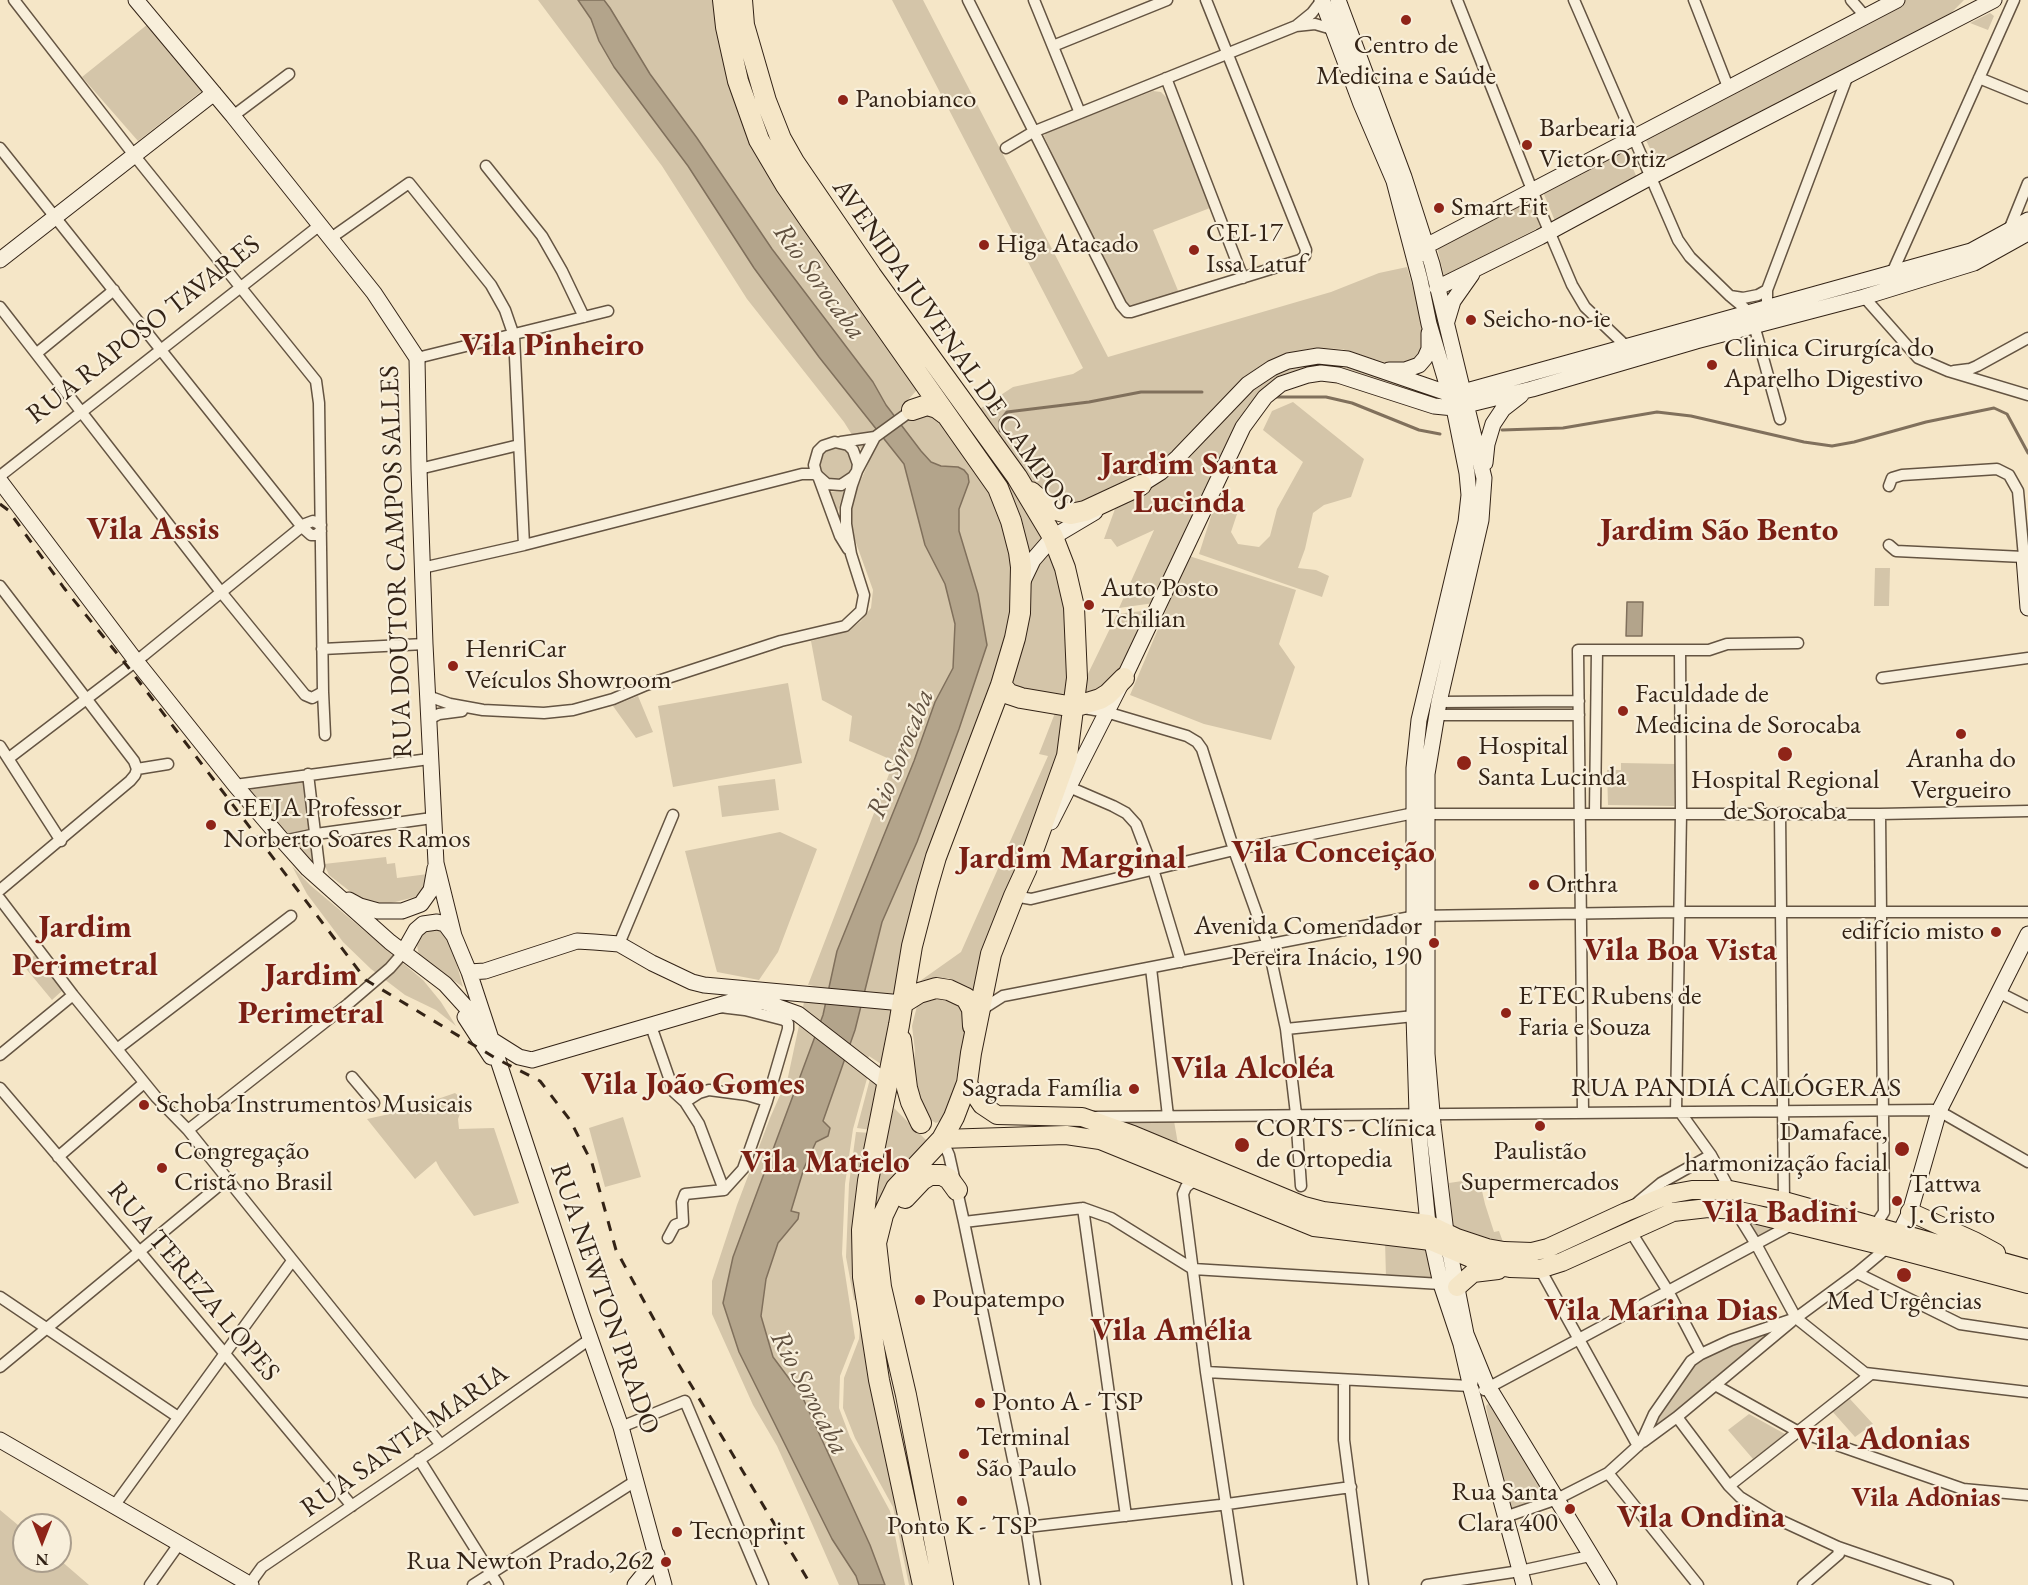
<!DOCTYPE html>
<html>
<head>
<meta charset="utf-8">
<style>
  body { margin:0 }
  #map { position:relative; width:2028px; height:1585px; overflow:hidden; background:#f5e6c7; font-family:"EB Garamond",serif }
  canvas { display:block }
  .north { position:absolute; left:12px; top:1513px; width:60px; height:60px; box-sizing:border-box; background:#f8efdb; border:2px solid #a99d8c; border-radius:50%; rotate:180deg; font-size:16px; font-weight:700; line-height:24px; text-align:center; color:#332316 }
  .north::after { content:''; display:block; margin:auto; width:21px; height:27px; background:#8f2418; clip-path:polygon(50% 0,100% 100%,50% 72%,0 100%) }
</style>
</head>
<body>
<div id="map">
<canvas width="2028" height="1585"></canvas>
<div class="north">N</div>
</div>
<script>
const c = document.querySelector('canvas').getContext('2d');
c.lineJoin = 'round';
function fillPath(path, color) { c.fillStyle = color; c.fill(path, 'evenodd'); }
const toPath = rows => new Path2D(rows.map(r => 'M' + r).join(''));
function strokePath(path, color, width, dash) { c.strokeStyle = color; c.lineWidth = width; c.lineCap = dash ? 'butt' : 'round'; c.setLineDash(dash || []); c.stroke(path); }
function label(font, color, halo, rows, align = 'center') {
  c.font = font + ' "EB Garamond",serif'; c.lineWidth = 4.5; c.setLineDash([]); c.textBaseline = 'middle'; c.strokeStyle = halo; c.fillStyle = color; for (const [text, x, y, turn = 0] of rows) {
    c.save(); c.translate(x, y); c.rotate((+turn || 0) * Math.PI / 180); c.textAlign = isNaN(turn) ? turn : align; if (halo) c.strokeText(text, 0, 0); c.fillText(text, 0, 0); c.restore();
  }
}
fillPath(toPath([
  [538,0,717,0,733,84,916,385,916,391,907,401,919,419,928,414,937,415,995,495,1014,547,1011,627,894,1006,881,1064,869,1056,862,1071,868,1075,853,1129,845,1184,842,1254,855,1338,840,1376,839,1408,850,1437,890,1511,905,1585,839,1585,806,1510,777,1446,753,1405,712,1314,712,1281,737,1205,770,1118,788,1077,807,988,814,986,808,985,894,761,849,741,852,716,822,700,811,641,848,631,861,621,871,608,873,590,851,529,850,519,852,500,869,462,844,422,747,299,662,166],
  [892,0,923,0,1108,357,1331,292,1379,273,1407,267,1422,319,1423,343,1420,353,1415,360,1400,367,1342,349,1314,348,1286,354,1262,365,1234,388,1181,449,1150,472,1078,505,1056,504,1042,495,978,410,1013,387,1073,374,1083,368],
  [1906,0,1964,0,1951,13,1658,165,1643,134],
  [1990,13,1994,16,1988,30,1970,23],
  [148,24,203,90,138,141,82,77],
  [1153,91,1161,92,1167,98,1210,208,1153,230,1179,293,1130,308,1124,304,1044,136,1046,133],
  [1625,149,1637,178,1555,221,1543,192],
  [1525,200,1530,201,1540,227,1444,276,1437,247],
  [1326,360,1443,394,1443,401,1340,370,1261,393,1246,408,1224,450,1154,603,1119,608,1154,530,1117,547,1111,539,1104,539,1115,509,1151,488,1181,467,1250,391,1286,366],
  [1293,402,1364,459,1351,497,1324,505,1313,513,1305,549,1298,568,1316,570,1329,576,1322,597,1199,554,1215,504,1237,514,1231,532,1238,544,1259,547,1270,536,1277,509,1303,462,1263,430,1272,411],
  [951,406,959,410,1029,509,1044,535,1027,559],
  '819 464a17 17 0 1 1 34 0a17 17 0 1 1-34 0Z',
  [844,490,838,511,837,512,829,492],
  [1049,548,1057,565,1069,622,1068,696,1011,689,1010,673,1027,586,1035,566],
  [1189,556,1296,590,1279,644,1295,667,1271,740,1204,724,1130,695],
  [1875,568,1890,568,1889,606,1874,606],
  [1151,610,1114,683,1084,695,1085,680,1117,614],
  [788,683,802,763,673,787,658,706],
  [638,696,653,732,636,738,613,706],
  [1055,713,1062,714,1064,745,976,996,969,987,948,978,934,978,920,981,961,952,1048,756,1039,754],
  [1621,763,1675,764,1674,806,1608,805,1607,770,1621,770],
  [775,779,779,810,722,817,718,786],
  [304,781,315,865,314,867,247,790],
  [780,832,817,849,778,952,759,980,717,972,685,851],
  [386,857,387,864,395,863,397,878,428,874,424,888,415,897,387,904,371,902,356,896,329,875,324,864],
  [292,866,310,885,423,980,441,1002,456,1026,436,1010,405,995,371,969,343,942,307,894],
  [430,929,441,929,449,936,463,987,419,956,416,940],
  [35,955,64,989,52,1000,23,965],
  [938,994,959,1002,965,1012,966,1025,951,1107,944,1119,936,1123,923,1116,911,1090,915,1051,912,1026,917,1006,925,998],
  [871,1075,879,1082,871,1130,857,1128],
  [455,1093,465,1101,458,1119,459,1129,494,1128,519,1203,474,1216,440,1169,436,1161,415,1179,367,1119,403,1111],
  [894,1108,929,1143,905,1164,882,1193,873,1228,874,1188],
  [623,1117,641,1177,605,1187,589,1128],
  [1174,1121,1178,1144,1125,1123],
  [856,1132,871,1133,852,1243,856,1300,854,1300,846,1257,849,1184],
  [1489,1177,1488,1190,1482,1191,1485,1204,1494,1232,1499,1231,1503,1242,1476,1237,1453,1227,1449,1183],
  [1741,1214,1778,1225,1774,1230,1756,1240],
  [1385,1240,1424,1245,1435,1276,1431,1280,1386,1278],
  [862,1325,902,1531,913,1585,909,1585,893,1507,855,1438,843,1408,844,1378,859,1339,860,1326],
  [1775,1329,1654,1431,1651,1426,1692,1363,1734,1341],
  [1850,1399,1873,1424,1855,1437,1832,1411],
  [1490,1402,1550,1494,1506,1510,1486,1406],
  [1749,1414,1785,1434,1753,1459,1728,1430],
  [0,1510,24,1530,24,1561,60,1560,89,1585,0,1585]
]), '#d4c5a9');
const water = toPath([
  [578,0,604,0,610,8,650,74,697,138,772,249,873,382,886,405,921,451,931,462,941,466,958,467,964,470,968,475,969,482,959,509,959,531,978,594,987,645,959,729,917,842,882,922,855,1030,823,1121,830,1128,828,1136,816,1142,804,1168,791,1211,799,1213,798,1219,778,1243,766,1279,761,1316,773,1357,802,1396,870,1545,885,1585,859,1585,856,1576,832,1539,739,1352,723,1303,733,1257,823,1015,837,951,914,761,935,702,953,668,955,624,945,584,925,545,904,464,819,357,754,268,688,166,614,67,599,41,591,19,578,0],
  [1627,602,1643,602,1642,636,1626,636,1627,602]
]);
fillPath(water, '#b3a48b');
strokePath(water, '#80705c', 1.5);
strokePath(toPath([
  [1274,397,1326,397,1352,403,1419,430,1440,434],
  [1502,430,1563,428,1657,412,1691,416,1804,442,1832,446,1854,442,1926,422,1994,408,2007,414,2028,453],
  [1000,431,1000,421,1007,412,1089,402,1141,392,1202,392]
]), '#80705c', 3);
const street = toPath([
  [968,0,1121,305,1127,312,1131,312,1300,260,1305,256,1306,250,1206,0],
  [1034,0,1080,113],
  [1322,0,1312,13,1296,26,1315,24,1332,29],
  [1457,0,1538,205,1572,285,1585,307,1627,347],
  [1574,0,1678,240,1690,257,1730,296,1748,311],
  [1694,0,1728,87],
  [1851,0,1865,16],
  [1053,46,1167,0],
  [1166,78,1243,278],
  [1979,78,2028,98],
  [233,116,289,74],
  [0,148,302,527,311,535,316,535,321,531],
  [1006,148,1033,132,1296,26],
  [486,166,542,236,562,271,584,317],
  [2009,230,2028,183],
  [331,238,409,183,491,285,505,310,514,336,524,545],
  [1892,273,2014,0],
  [1730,296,1743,298,1758,295,1767,290],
  [1864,297,1918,358,1948,371,2028,395],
  [0,307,221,592,305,695,312,698,323,692,319,403,316,381,134,155,14,0],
  [1767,307,1767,290,1848,75],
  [1754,325,1780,419],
  [37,353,114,290],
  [417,358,608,311],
  [1954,371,1970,369,1977,366,2028,338],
  [841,442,875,437],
  [419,469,519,445],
  [0,476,320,225],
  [1889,545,1896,551,2024,557,2018,491,2009,475,1997,469,1902,475,1892,478,1889,486],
  [422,568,524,545,802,474,814,474,818,476,827,484,841,485,853,477,857,471,858,464,853,450,848,445,835,442,823,446,818,451,814,465,816,473,818,476,840,536,848,549],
  [0,586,134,761,137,769],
  [322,649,425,644],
  [1882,678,2028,658],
  [323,692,325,735],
  [428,696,450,704,483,710,544,713,573,710,613,699,646,685,781,641,845,626,861,611,864,595,851,554,846,524,846,508,852,485,857,471,875,437,915,408],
  [1439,702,1579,701],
  [1084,708,1106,712,1187,736,1197,742,1202,749,1234,850,1268,945,1286,1029,1296,1114,1301,1186],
  [1436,715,1579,715],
  [429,719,439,714,462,711],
  [0,746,61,841],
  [9,758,144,655,305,524,313,521,321,525],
  [137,769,168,764],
  [235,785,429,759],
  [1069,787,1113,806,1126,813,1136,824,1153,869,1181,962],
  [1595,813,1597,650],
  [1780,813,1784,1201],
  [1427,814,1880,814,2028,811],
  [283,841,316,834,432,818],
  [308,869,314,871,318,870,319,866,308,774],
  [0,890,130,781,135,775,137,769],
  [1014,896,1031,899,1234,850,1414,813],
  [0,899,73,995,156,1097,188,1130,441,1445],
  [619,944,673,815],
  [1151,968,1168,1116],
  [1998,992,2028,1007],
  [720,1007,745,1010,784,1020,788,1023,788,1029,767,1101,743,1169,724,1190],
  [981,1010,1003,996,1416,916,1679,912,2028,912],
  [651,1026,674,1092,685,1102,699,1124,724,1190],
  [1286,1029,1414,1016],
  [117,1049,291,916],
  [0,1055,73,995],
  [352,1077,374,1103],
  [0,1088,139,1251,352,1506],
  [685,1102,699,1093,709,1090,747,1095,767,1101],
  [1583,1112,1578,650,1709,650,1727,644,1798,643],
  [1676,1112,1681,814,1680,650],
  [1680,1112,1711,1155,1730,1190],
  [1094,1117,1932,1110,1939,1111,2028,1162],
  [188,1130,348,1004,390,968,403,953],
  [942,1139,949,1155,964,1222,1023,1508,1035,1585],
  [58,1157,144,1083],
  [1198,1181,1191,1183,1186,1187,1183,1194,1206,1372,1238,1585],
  [1638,1202,1661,1183,1711,1155],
  [1083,1208,1126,1516],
  [1735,1210,1756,1244,1796,1318,1865,1373,2028,1392],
  [964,1222,1083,1208,1111,1218,1193,1269,1441,1284],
  [1875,1226,1884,1212,1880,814],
  [1631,1232,1668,1291,1701,1354],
  [668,1238,675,1225,683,1222,682,1202,685,1194,724,1190],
  [1540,1269,1638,1446],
  [1857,1273,1960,1324,2028,1334],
  [0,1297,178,1417],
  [0,1367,227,1179],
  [1206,1372,1470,1386],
  [1344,1380,1344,1440,1363,1585],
  [1715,1385,1797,1431,1963,1489,2028,1495],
  [1484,1390,1793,1224],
  [1677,1417,1729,1486,1740,1497,1771,1516,1838,1547,1948,1585],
  [621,1427,685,1401,763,1585],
  [1643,1442,1677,1417,1791,1322],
  [419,1459,498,1585],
  [1608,1473,1698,1585],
  [1729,1486,1871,1374],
  [114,1506,292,1261],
  [1505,1517,1557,1499,1608,1473,1641,1443,1654,1414,1691,1361,1701,1354,1731,1340,1796,1318,1857,1273,1888,1247],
  [1027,1527,1220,1505,1351,1487],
  [150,1585,179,1544],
  [249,1585,262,1567,441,1445,590,1339],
  [473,1585,637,1480],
  [1427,1585,1520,1571,1585,1557,1590,1553],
  [1803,1585,1839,1554,1838,1547]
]);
const secondary = toPath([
  [136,0,233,116,374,293,417,358,419,469,425,644,436,863,454,936,469,972,582,1315,621,1427,664,1585],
  [1322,0,1361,104,1394,181,1420,280,1429,324,1454,408,1467,473,1469,495,1466,522,1419,720,1414,768,1414,1016,1417,1113,1428,1224,1441,1284,1461,1344,1470,1383],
  [1338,0,1404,177,1432,264,1484,478,1481,520,1439,702,1427,774,1427,1054,1433,1124,1446,1233,1466,1334,1486,1383,1609,1585],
  [1420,254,1430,244,1897,0],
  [0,260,214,93],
  [1437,288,1540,237,1651,177,1994,0],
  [1447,321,1453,301,1472,274],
  [1389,370,1405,370,1419,365,1425,358,1429,349,1429,333],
  [1485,463,1487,444,1493,424,1503,409,1521,395],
  [0,481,136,661,235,785,283,841,308,869,390,942,445,984,484,1027],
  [1131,491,1161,472,1178,457,1248,384,1272,368,1288,361,1318,356,1348,359,1450,394,1463,392,1971,251,2028,220],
  [2028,557,2024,557,2028,608],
  [1022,583,1033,560,1053,537,1095,512],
  [1051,822,1124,678,1243,427,1265,397,1281,384,1308,375,1321,373,1338,375,1434,406,1454,408,1532,389,1696,341,1864,297,1974,263,2028,233],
  [349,900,360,906,378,911,402,911,421,904,431,890,435,868],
  [403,953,416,930,423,924,437,922,445,924,454,936],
  [469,972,485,971,577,941,594,942,619,944,652,963,692,982,704,985,903,1003],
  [465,1017,491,1057],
  [492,1040,519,1057,532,1060,737,1000,764,1002,798,1014,887,1083],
  [1892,1242,1899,1234,1910,1212,1939,1111,2028,934],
  [1471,1389,1524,1585],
  [0,1440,251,1585],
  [635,1585,653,1563,657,1555]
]);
const primary = toPath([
  [967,1083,982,1105,997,1115,1082,1117,1133,1135,1304,1206,1323,1211,1428,1224,1457,1238,1487,1248,1504,1251,1532,1252,1548,1248,1626,1212,1670,1194,1692,1190,1730,1190,1784,1201,2028,1269],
  [942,1139,1066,1135,1100,1140,1314,1227,1431,1241,1480,1262,1510,1268,1540,1269,1562,1262,1673,1212,1708,1208,1735,1210,1754,1214,1888,1247,2028,1284],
  [1910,1212,1974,1241,1996,1253],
  [1457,1287,1473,1273,1498,1270]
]);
const highway = toPath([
  [723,0,726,27,738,81,759,140,785,184,811,222,998,488,1011,521,1019,552,1021,567,1020,613,1015,638,1001,685,936,857,927,888,912,946,899,1025,868,1181,862,1230,863,1277,879,1380,923,1585],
  [742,0,744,25,766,101,781,139,794,162,871,275,1017,477,1053,537,1065,568,1074,607,1077,678,1067,756,1026,870,1014,896,991,954,971,1053,967,1083,954,1117,942,1139,896,1188,883,1215,876,1243,881,1287,906,1395,943,1585],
  [912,410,927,405,937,408,945,414],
  [1031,492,1049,508,1071,514,1085,511,1141,485],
  [1001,685,1009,694,1021,698,1074,707,1100,699,1108,694,1124,678],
  [903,1003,919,993,936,988,949,990,966,998,972,1009,973,1026],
  [901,1040,907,1088,911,1102,921,1123],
  [905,1198,922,1180,930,1175,942,1175,949,1179,957,1190]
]);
strokePath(street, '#645442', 13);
strokePath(secondary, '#332316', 17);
strokePath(primary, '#332316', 20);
strokePath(highway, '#332316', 22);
strokePath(street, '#f8efdb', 10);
strokePath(secondary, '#f8efdb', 15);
strokePath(primary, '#f5e6c7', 18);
strokePath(highway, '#f5e6c7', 20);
strokePath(toPath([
  [0,504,8,510,64,588,128,667,366,980,497,1059,540,1081,570,1120,592,1163,616,1250,679,1365,811,1585]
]), '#332316', 3, [10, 10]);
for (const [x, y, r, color] of [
  [1406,20,6,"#8f2418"],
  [843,100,6,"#8f2418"],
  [1527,145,6,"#8f2418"],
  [1439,208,6,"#8f2418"],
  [984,245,6,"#8f2418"],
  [1194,250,6,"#8f2418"],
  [1471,320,6,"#8f2418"],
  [1712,365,6,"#8f2418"],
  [1089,605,6,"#8f2418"],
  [453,666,6,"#8f2418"],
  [1623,711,6,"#8f2418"],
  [1961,734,6,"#8f2418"],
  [1785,754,8,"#8f2418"],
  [1464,763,8,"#8f2418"],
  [211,825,6,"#8f2418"],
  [1534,885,6,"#8f2418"],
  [1996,932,6,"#8f2418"],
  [1434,943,6,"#8f2418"],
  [1506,1013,6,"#8f2418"],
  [1134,1089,6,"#8f2418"],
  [144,1105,6,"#8f2418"],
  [1540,1126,6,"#8f2418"],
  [1242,1145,8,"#8f2418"],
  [1902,1149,8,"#8f2418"],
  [162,1168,6,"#8f2418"],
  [1897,1201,6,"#8f2418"],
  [1904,1275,8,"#8f2418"],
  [920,1300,6,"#8f2418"],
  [980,1403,6,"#8f2418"],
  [964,1454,6,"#8f2418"],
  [962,1501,6,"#8f2418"],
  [1570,1509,6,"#8f2418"],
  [677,1532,6,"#8f2418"],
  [666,1562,6,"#8f2418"]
]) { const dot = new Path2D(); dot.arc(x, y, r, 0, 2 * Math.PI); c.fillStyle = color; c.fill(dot); strokePath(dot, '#f8efdb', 2); }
label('27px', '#332316', '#f8efdb', [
  ["Centro de",1406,46,"center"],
  ["Medicina e Saúde",1406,77,"center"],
  ["Panobianco",855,100],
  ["Barbearia",1539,129],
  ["Victor Ortiz",1539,160],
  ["Smart Fit",1451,208],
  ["CEI-17",1206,234],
  ["Issa Latuf",1206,265],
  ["Higa Atacado",996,245],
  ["Seicho-no-ie",1483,320],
  ["Clinica Cirurgíca do",1724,349],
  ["Aparelho Digestivo",1724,380],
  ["Auto Posto",1101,589],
  ["Tchilian",1101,620],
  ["HenriCar",465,650],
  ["Veículos Showroom",465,681],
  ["Faculdade de",1635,695],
  ["Medicina de Sorocaba",1635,726],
  ["Hospital",1478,747],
  ["Santa Lucinda",1478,778],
  ["Aranha do",1961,760,"center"],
  ["Vergueiro",1961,791,"center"],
  ["Hospital Regional",1785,781,"center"],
  ["de Sorocaba",1785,812,"center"],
  ["CEEJA Professor",223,809],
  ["Norberto Soares Ramos",223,840],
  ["Orthra",1546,885],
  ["Avenida Comendador",1422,927,"right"],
  ["Pereira Inácio, 190",1422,958,"right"],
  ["edifício misto",1984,932,"right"],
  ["ETEC Rubens de",1518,997],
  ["Faria e Souza",1518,1028],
  ["Sagrada Família",1122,1089,"right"],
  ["Schoba Instrumentos Musicais",156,1105],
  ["CORTS - Clínica",1256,1129],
  ["de Ortopedia",1256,1160],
  ["Damaface,",1888,1133,"right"],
  ["harmonização facial",1888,1164,"right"],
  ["Congregação",174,1152],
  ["Cristã no Brasil",174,1183],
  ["Paulistão",1540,1152,"center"],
  ["Supermercados",1540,1183,"center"],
  ["Tattwa",1909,1185],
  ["J. Cristo",1909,1216],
  ["Poupatempo",932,1300],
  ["Med Urgências",1904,1302,"center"],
  ["Ponto A - TSP",992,1403],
  ["Terminal",976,1438],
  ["São Paulo",976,1469],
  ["Rua Santa",1558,1493,"right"],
  ["Clara 400",1558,1524,"right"],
  ["Ponto K - TSP",962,1527,"center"],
  ["Tecnoprint",689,1532],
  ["Rua Newton Prado,262",654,1562,"right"]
], 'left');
label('27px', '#332316', '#f8efdb', [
  ["RUA RAPOSO TAVARES",144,330,-38],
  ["AVENIDA JUVENAL DE CAMPOS",952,345,55],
  ["RUA DOUTOR CAMPOS SALLES",397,562,-92],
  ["RUA PANDIÁ CALÓGERAS",1736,1089],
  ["RUA TEREZA LOPES",193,1282,50],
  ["RUA NEWTON PRADO",604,1299,71],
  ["RUA SANTA MARIA",405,1441,-35]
]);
label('italic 28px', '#60503f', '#f8efdb', [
  ["Rio Sorocaba",819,282,54],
  ["Rio Sorocaba",901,754,-68],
  ["Rio Sorocaba",809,1393,62]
]);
label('bold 28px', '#7a1f14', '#f8efdb', [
  ["Vila Adonias",1926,1498]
]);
label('bold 33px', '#7a1f14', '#f8efdb', [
  ["Vila Pinheiro",552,346],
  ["Jardim Santa",1189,465],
  ["Lucinda",1189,503],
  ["Vila Assis",153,530],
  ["Jardim São Bento",1719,531],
  ["Vila Conceição",1333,853],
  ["Jardim Marginal",1072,859],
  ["Jardim",85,928],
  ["Perimetral",85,966],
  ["Vila Boa Vista",1680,951],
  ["Jardim",311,976],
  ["Perimetral",311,1014],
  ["Vila Alcoléa",1253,1069],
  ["Vila João Gomes",693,1085],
  ["Vila Matielo",825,1163],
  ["Vila Badini",1780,1213],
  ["Vila Marina Dias",1661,1311],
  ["Vila Amélia",1171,1331],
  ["Vila Adonias",1882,1440],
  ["Vila Ondina",1701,1518]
]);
</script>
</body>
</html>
